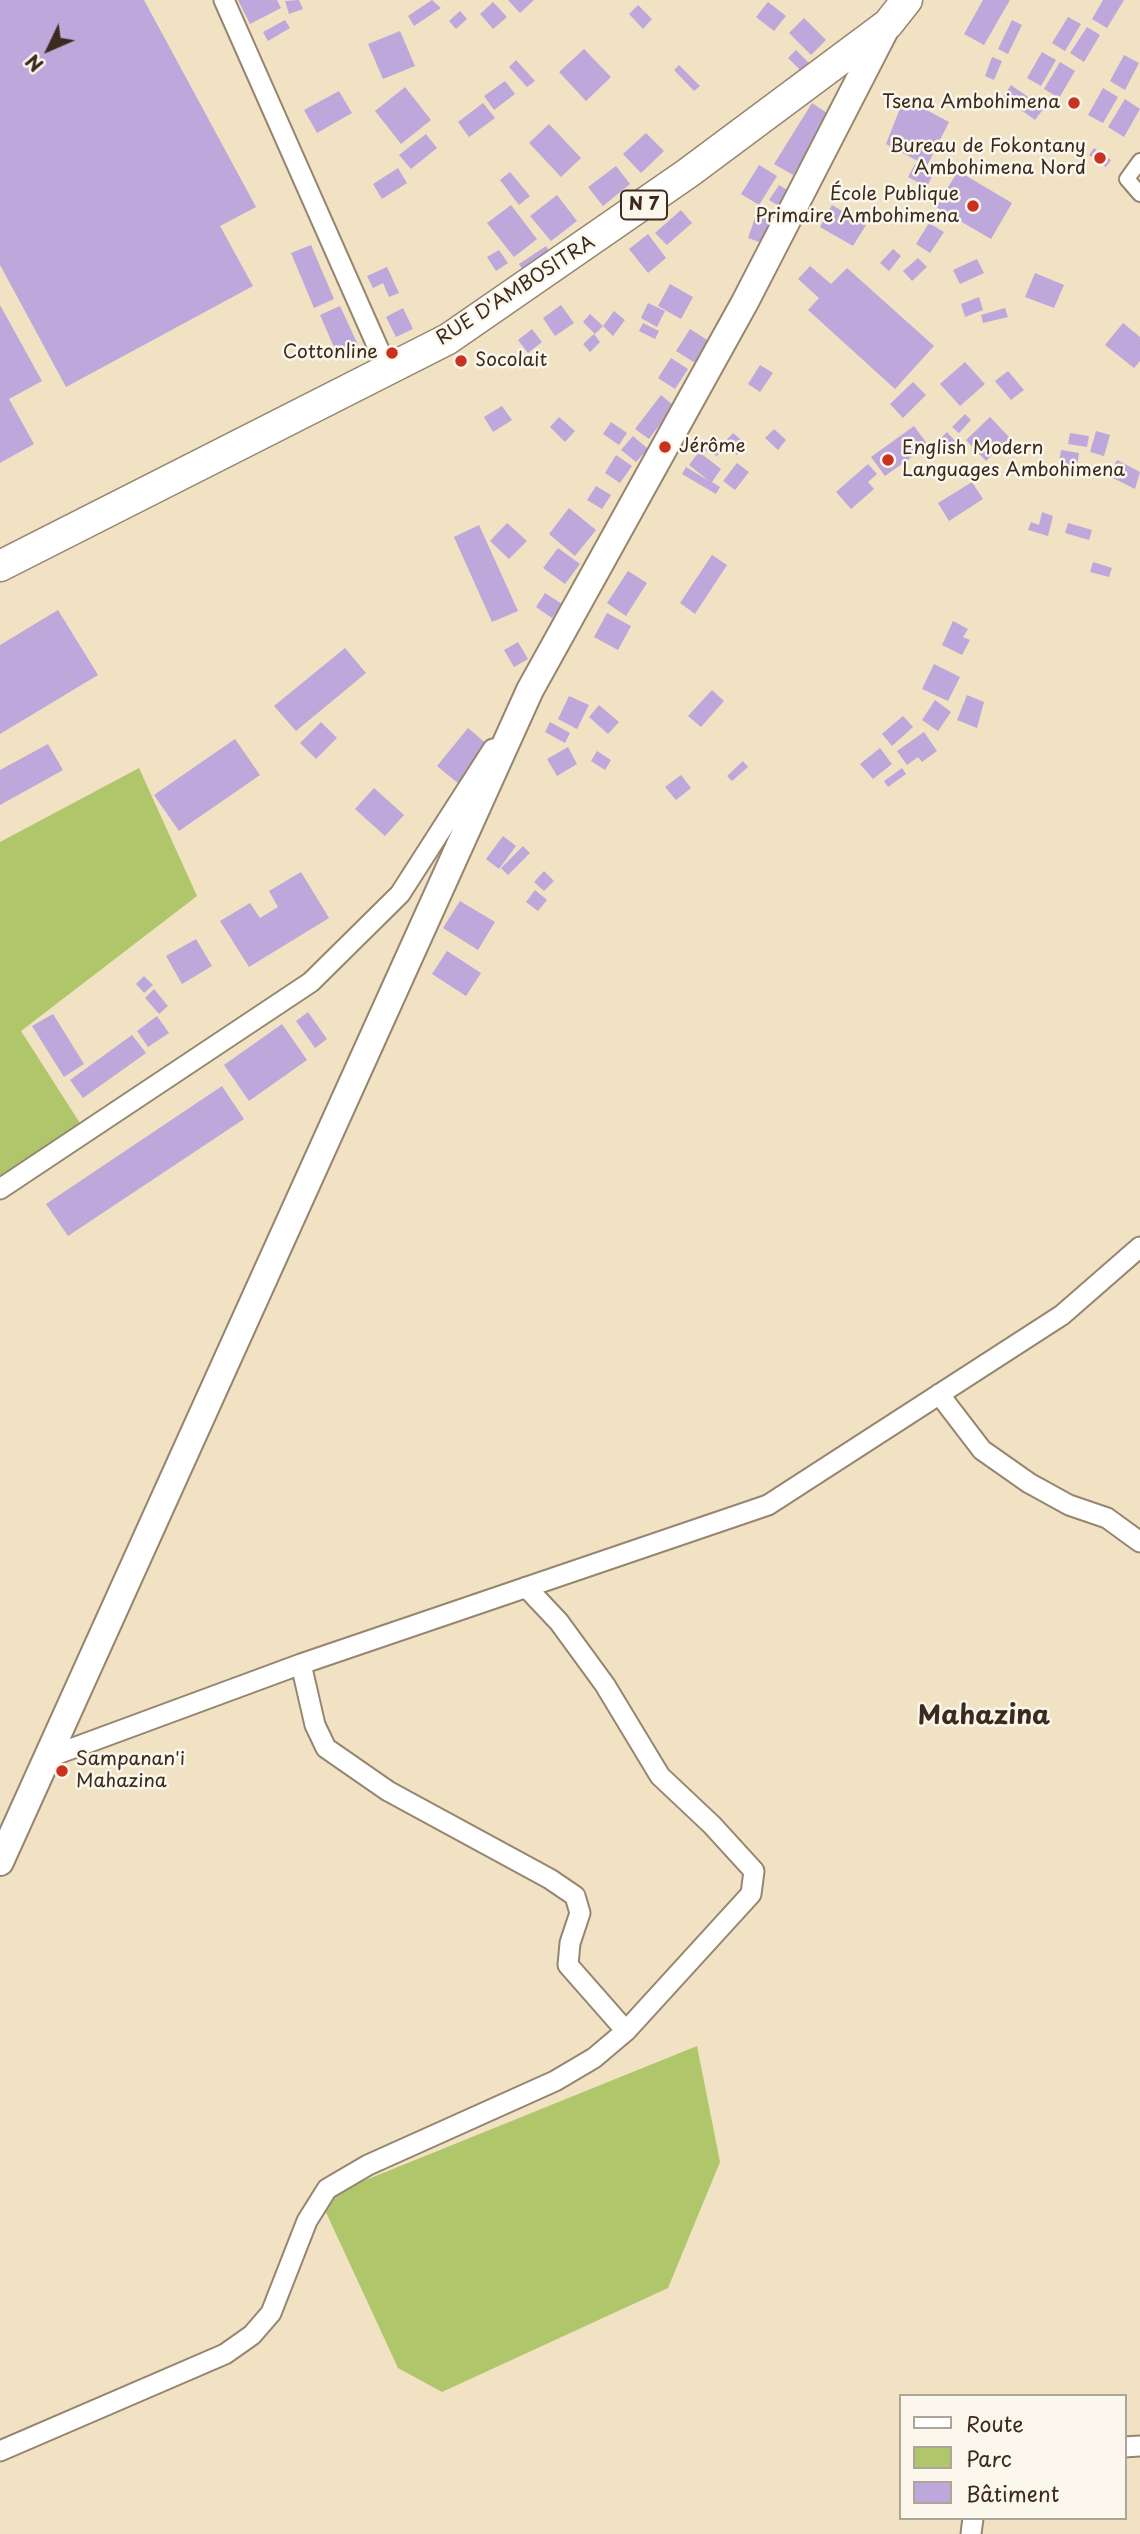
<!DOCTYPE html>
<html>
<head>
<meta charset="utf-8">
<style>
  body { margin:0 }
  #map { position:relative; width:1140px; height:2534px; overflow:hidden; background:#f0e2c3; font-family:"Playpen Sans",sans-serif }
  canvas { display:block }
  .legend { position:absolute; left:899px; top:2394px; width:228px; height:126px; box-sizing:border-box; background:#fbf7ec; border:2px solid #aea59a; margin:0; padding:9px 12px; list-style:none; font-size:21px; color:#3b2a1e }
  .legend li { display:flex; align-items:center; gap:14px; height:35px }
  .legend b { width:35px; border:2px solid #aea59a }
  .north { position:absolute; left:14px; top:14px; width:70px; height:70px; -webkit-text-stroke:5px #fbf7ec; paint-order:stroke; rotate:226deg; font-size:19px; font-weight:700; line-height:28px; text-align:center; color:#3b2a1e }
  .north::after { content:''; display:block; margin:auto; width:24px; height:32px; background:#3b2a1e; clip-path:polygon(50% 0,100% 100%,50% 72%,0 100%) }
</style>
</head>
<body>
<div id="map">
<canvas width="1140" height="2534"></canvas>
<ul class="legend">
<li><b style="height:9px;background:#fff"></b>Route</li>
<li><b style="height:19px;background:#afc66a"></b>Parc</li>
<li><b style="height:19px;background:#bda7db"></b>Bâtiment</li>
</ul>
<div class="north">N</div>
</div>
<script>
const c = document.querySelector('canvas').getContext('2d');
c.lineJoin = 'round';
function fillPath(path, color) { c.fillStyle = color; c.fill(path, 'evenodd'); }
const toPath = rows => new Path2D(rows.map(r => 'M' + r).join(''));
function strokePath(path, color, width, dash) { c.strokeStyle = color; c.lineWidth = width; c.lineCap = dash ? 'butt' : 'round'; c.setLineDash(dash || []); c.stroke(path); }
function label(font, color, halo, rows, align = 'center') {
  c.font = font + ' "Playpen Sans",sans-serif'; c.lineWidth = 5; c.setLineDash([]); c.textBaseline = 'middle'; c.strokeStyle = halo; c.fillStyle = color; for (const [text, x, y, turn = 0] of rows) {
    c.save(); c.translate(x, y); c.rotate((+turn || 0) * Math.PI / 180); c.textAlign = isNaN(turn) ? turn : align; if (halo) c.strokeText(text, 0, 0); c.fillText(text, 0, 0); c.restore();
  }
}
fillPath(toPath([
  [139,768,197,896,21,1031,85,1131,0,1189,0,842],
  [697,2046,720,2162,668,2288,442,2392,398,2368,324,2208,341,2190]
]), '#afc66a');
fillPath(toPath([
  [0,0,144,0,256,207,220,226,253,286,66,387,0,265],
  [238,0,277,0,281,8,250,24],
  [299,0,303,9,289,14,285,1],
  [432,0,441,8,414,26,408,16],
  [508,0,534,0,520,13],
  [983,0,1010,0,984,45,964,34],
  [1103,0,1124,0,1107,28,1092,19],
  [493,2,507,17,493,29,480,14],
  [768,2,786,16,774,31,756,17],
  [638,5,652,19,643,29,629,14],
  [460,11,467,19,456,29,449,21],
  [1068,17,1081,24,1065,51,1052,43],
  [804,18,826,40,811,55,789,33],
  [285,20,290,28,268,41,263,32],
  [1012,20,1022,25,1008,54,998,49],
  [1087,27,1100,35,1084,62,1070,53],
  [400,31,415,66,383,79,368,44],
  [584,49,611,77,586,101,559,72],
  [796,50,812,66,804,74,788,58],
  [1042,52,1056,60,1041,86,1027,78],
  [1124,55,1139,63,1125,90,1110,81],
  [992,57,1002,61,994,80,985,76],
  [516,60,535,81,527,87,509,67],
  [1060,62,1075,71,1059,98,1044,89],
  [679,65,700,86,694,91,674,70],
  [505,81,515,94,494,110,484,96],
  [1011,85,1044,108,1035,120,1003,97],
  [405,87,431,120,401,144,375,111],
  [1103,88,1118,97,1103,123,1088,115],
  [339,91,352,113,317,133,304,110],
  [904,98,949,122,927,166,886,144],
  [1125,99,1140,109,1124,137,1108,127],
  [483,103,495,118,469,137,458,122],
  [812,103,830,115,793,175,774,164],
  [549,124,581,158,561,177,529,143],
  [646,133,664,151,641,173,623,154],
  [426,134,437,148,411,169,399,155],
  [1094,148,1111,160,1106,167,1089,155],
  [915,164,933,174,927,187,908,177],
  [759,165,777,176,759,205,741,194],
  [616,166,630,184,603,206,588,187],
  [398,168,407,183,382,199,373,184],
  [958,171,1012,203,991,239,936,207],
  [510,172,530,196,519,205,500,180],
  [779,185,789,191,779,206,769,200],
  [557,195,577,221,551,241,530,216],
  [511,205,537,239,514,257,487,223],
  [832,205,866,225,853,246,820,227],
  [681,210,692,223,667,245,655,233],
  [756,215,776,222,768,245,748,238],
  [929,223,944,232,930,253,916,244],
  [648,234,666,258,648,273,629,249],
  [311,245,334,299,314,308,291,253],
  [546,246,557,263,530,281,519,264],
  [893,249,901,256,889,271,880,263],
  [499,250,508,263,496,271,487,257],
  [918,258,927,267,912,281,903,271],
  [977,259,984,273,960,284,953,270],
  [810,266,831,284,847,268,934,346,895,389,808,310,819,298,798,279],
  [387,267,399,293,389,297,383,283,373,288,367,276],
  [1035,273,1064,285,1054,308,1025,297],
  [670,284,693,297,681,319,658,306],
  [979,297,983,310,965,317,961,304],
  [648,303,665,311,657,327,641,318],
  [0,305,42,381,9,399,34,444,0,463],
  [561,305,574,323,555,336,543,318],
  [340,306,358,345,337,354,320,315],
  [403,308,413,329,396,337,386,317],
  [1005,308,1008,317,983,323,981,315],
  [614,311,625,320,613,336,603,326,595,334,583,322,590,314,603,326],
  [643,323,659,331,655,339,639,331],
  [1123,323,1140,337,1140,361,1134,368,1105,345],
  [532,329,542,342,528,353,518,340],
  [690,329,709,341,695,363,676,351],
  [594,334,600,342,590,352,583,344],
  [671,358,688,369,675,389,658,378],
  [965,362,985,384,960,406,940,384],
  [760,365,773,373,760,392,748,384],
  [1008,371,1024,390,1011,400,995,381],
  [913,382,926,395,903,418,890,404],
  [661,395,674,406,649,439,635,429],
  [502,406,512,420,493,432,484,417],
  [965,414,971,420,959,433,952,427],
  [559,417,575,431,565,442,550,427],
  [990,417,1010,438,986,461,966,440],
  [611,422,627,433,619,445,603,434],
  [914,426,928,445,885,476,871,457],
  [774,429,786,440,778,450,765,438],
  [1096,431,1110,435,1104,456,1090,452],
  [947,432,955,441,949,448,939,440],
  [733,433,746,444,737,455,724,443],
  [1070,433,1089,436,1087,447,1068,444],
  [633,436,648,449,636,462,621,450],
  [710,440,722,447,717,456,704,450],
  [1061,450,1079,453,1077,466,1059,463],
  [699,452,721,469,712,482,720,487,716,494,682,474,686,467,709,481,689,465],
  [616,455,632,466,620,483,605,473],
  [1117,460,1140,472,1135,489,1109,476],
  [737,463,749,472,735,490,723,481],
  [868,464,877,474,868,482,874,489,851,509,836,492],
  [972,482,983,499,949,521,938,503],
  [596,486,611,495,602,509,587,500],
  [569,508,596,530,575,556,549,534],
  [1042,512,1053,516,1048,536,1028,530,1031,522,1039,525],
  [507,523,527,541,509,559,490,541],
  [1068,523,1092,530,1089,540,1065,533],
  [479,525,518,611,492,622,454,537],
  [558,548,580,564,565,584,543,568],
  [712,555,727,565,695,614,680,603],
  [1093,562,1112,568,1109,577,1090,572],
  [628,571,647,583,626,616,607,603],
  [545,593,562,604,552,618,536,607],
  [58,610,98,675,0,734,0,645],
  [607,613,631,626,618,650,594,637],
  [953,621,968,629,963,637,970,640,962,655,942,645],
  [518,642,528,659,514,667,504,650],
  [345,648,366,673,296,731,274,706],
  [934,664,960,677,948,701,922,689],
  [712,690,724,701,701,727,688,716],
  [967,695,984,702,977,728,957,720],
  [569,696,589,705,577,729,558,719],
  [935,700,951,712,938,731,922,720],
  [599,705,619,722,608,734,589,717],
  [903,716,913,727,892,746,882,734],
  [321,722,337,738,316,759,300,743],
  [550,722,570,733,565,743,545,732],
  [468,728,489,746,459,784,437,766],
  [924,732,937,751,922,762,918,757,907,765,897,751],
  [235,739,260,775,179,831,154,795],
  [48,744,63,770,0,805,0,770],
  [568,747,577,764,557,776,547,759],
  [880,748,892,764,873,779,860,764],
  [597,751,611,760,605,770,591,761],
  [743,761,748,767,732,781,727,776],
  [902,768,906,774,888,787,884,781],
  [681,775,691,788,676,800,665,787],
  [374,788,404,815,385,836,355,809],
  [503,836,516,846,499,869,486,859],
  [523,846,530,853,508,875,501,868],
  [544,871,554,881,544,891,534,882],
  [301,872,329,918,249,967,220,921,250,903,260,918,278,907,269,891],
  [535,890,547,900,538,911,526,902],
  [460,901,495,922,478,950,443,928],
  [196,939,212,966,182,984,166,956],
  [447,951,481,973,466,996,432,974],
  [144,976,153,985,144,993,136,984],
  [154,989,168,1006,159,1014,145,998],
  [308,1012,327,1039,315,1048,296,1021],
  [53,1014,84,1064,64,1077,32,1026],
  [157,1016,169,1033,148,1047,137,1031],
  [282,1024,307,1060,249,1101,224,1065],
  [132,1035,146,1053,83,1098,70,1080],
  [222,1086,244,1119,68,1236,46,1204]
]), '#bda7db');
const pedestrian = toPath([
  [1140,161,1127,179,1140,194]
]);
const minor = toPath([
  [224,0,387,368],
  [0,1189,311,982,400,894,493,749],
  [939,1394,982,1450,1029,1483,1069,1505,1107,1518,1140,1542],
  [301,1664,315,1725,326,1748,388,1791,550,1879,575,1896,580,1913,570,1943,568,1965,626,2031],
  [49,1757,301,1664,768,1505,1062,1315,1140,1247],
  [1124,2447,1140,2446],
  [0,2451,225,2354,252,2335,271,2313,307,2221,327,2189,368,2165,555,2081,594,2058,626,2031,751,1894,754,1871,712,1825,660,1776,605,1685,559,1622,526,1587],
  [971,2534,973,2518]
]);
const secondary = toPath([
  [0,1862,530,690,745,302,888,24]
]);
const primary = toPath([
  [0,566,448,339,688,173,888,24,907,0]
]);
strokePath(pedestrian, '#968670', 18);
strokePath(minor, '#968670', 23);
strokePath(secondary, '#968670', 30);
strokePath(primary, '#968670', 33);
strokePath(pedestrian, '#fff', 14);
strokePath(minor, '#fff', 19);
strokePath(secondary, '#fff', 26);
strokePath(primary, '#fff', 30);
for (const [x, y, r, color] of [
  [1074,103,7,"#c8321e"],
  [1100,158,7,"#c8321e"],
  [973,206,7,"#c8321e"],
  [392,353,7,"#c8321e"],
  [461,361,7,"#c8321e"],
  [665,447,7,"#c8321e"],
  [888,460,7,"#c8321e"],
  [62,1771,7,"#c8321e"]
]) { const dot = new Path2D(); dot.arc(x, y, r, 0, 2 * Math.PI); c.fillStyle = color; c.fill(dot); strokePath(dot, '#fbf7ec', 2.5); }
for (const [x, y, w] of [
  [644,205,46]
]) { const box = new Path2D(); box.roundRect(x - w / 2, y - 14.5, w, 29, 5); c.fillStyle = '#fbf7ec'; c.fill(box); strokePath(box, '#3b2a1e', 2); }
label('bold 18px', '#3b2a1e', null, [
  ["N 7",644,205]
]);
label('19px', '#3b2a1e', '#fbf7ec', [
  ["Tsena Ambohimena",1060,103],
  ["Bureau de Fokontany",1086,147],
  ["Ambohimena Nord",1086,169],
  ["École Publique",959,195],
  ["Primaire Ambohimena",959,217],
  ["Cottonline",378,353],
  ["Socolait",475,361,"left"],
  ["Jérôme",679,447,"left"],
  ["English Modern",902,449,"left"],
  ["Languages Ambohimena",902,471,"left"],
  ["Sampanan'i",76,1760,"left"],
  ["Mahazina",76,1782,"left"]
], 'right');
label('19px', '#3b2a1e', '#fbf7ec', [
  ["RUE D'AMBOSITRA",516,291,-33]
]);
label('bold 26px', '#3b2a1e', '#fbf7ec', [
  ["Mahazina",984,1717]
]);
</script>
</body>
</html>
